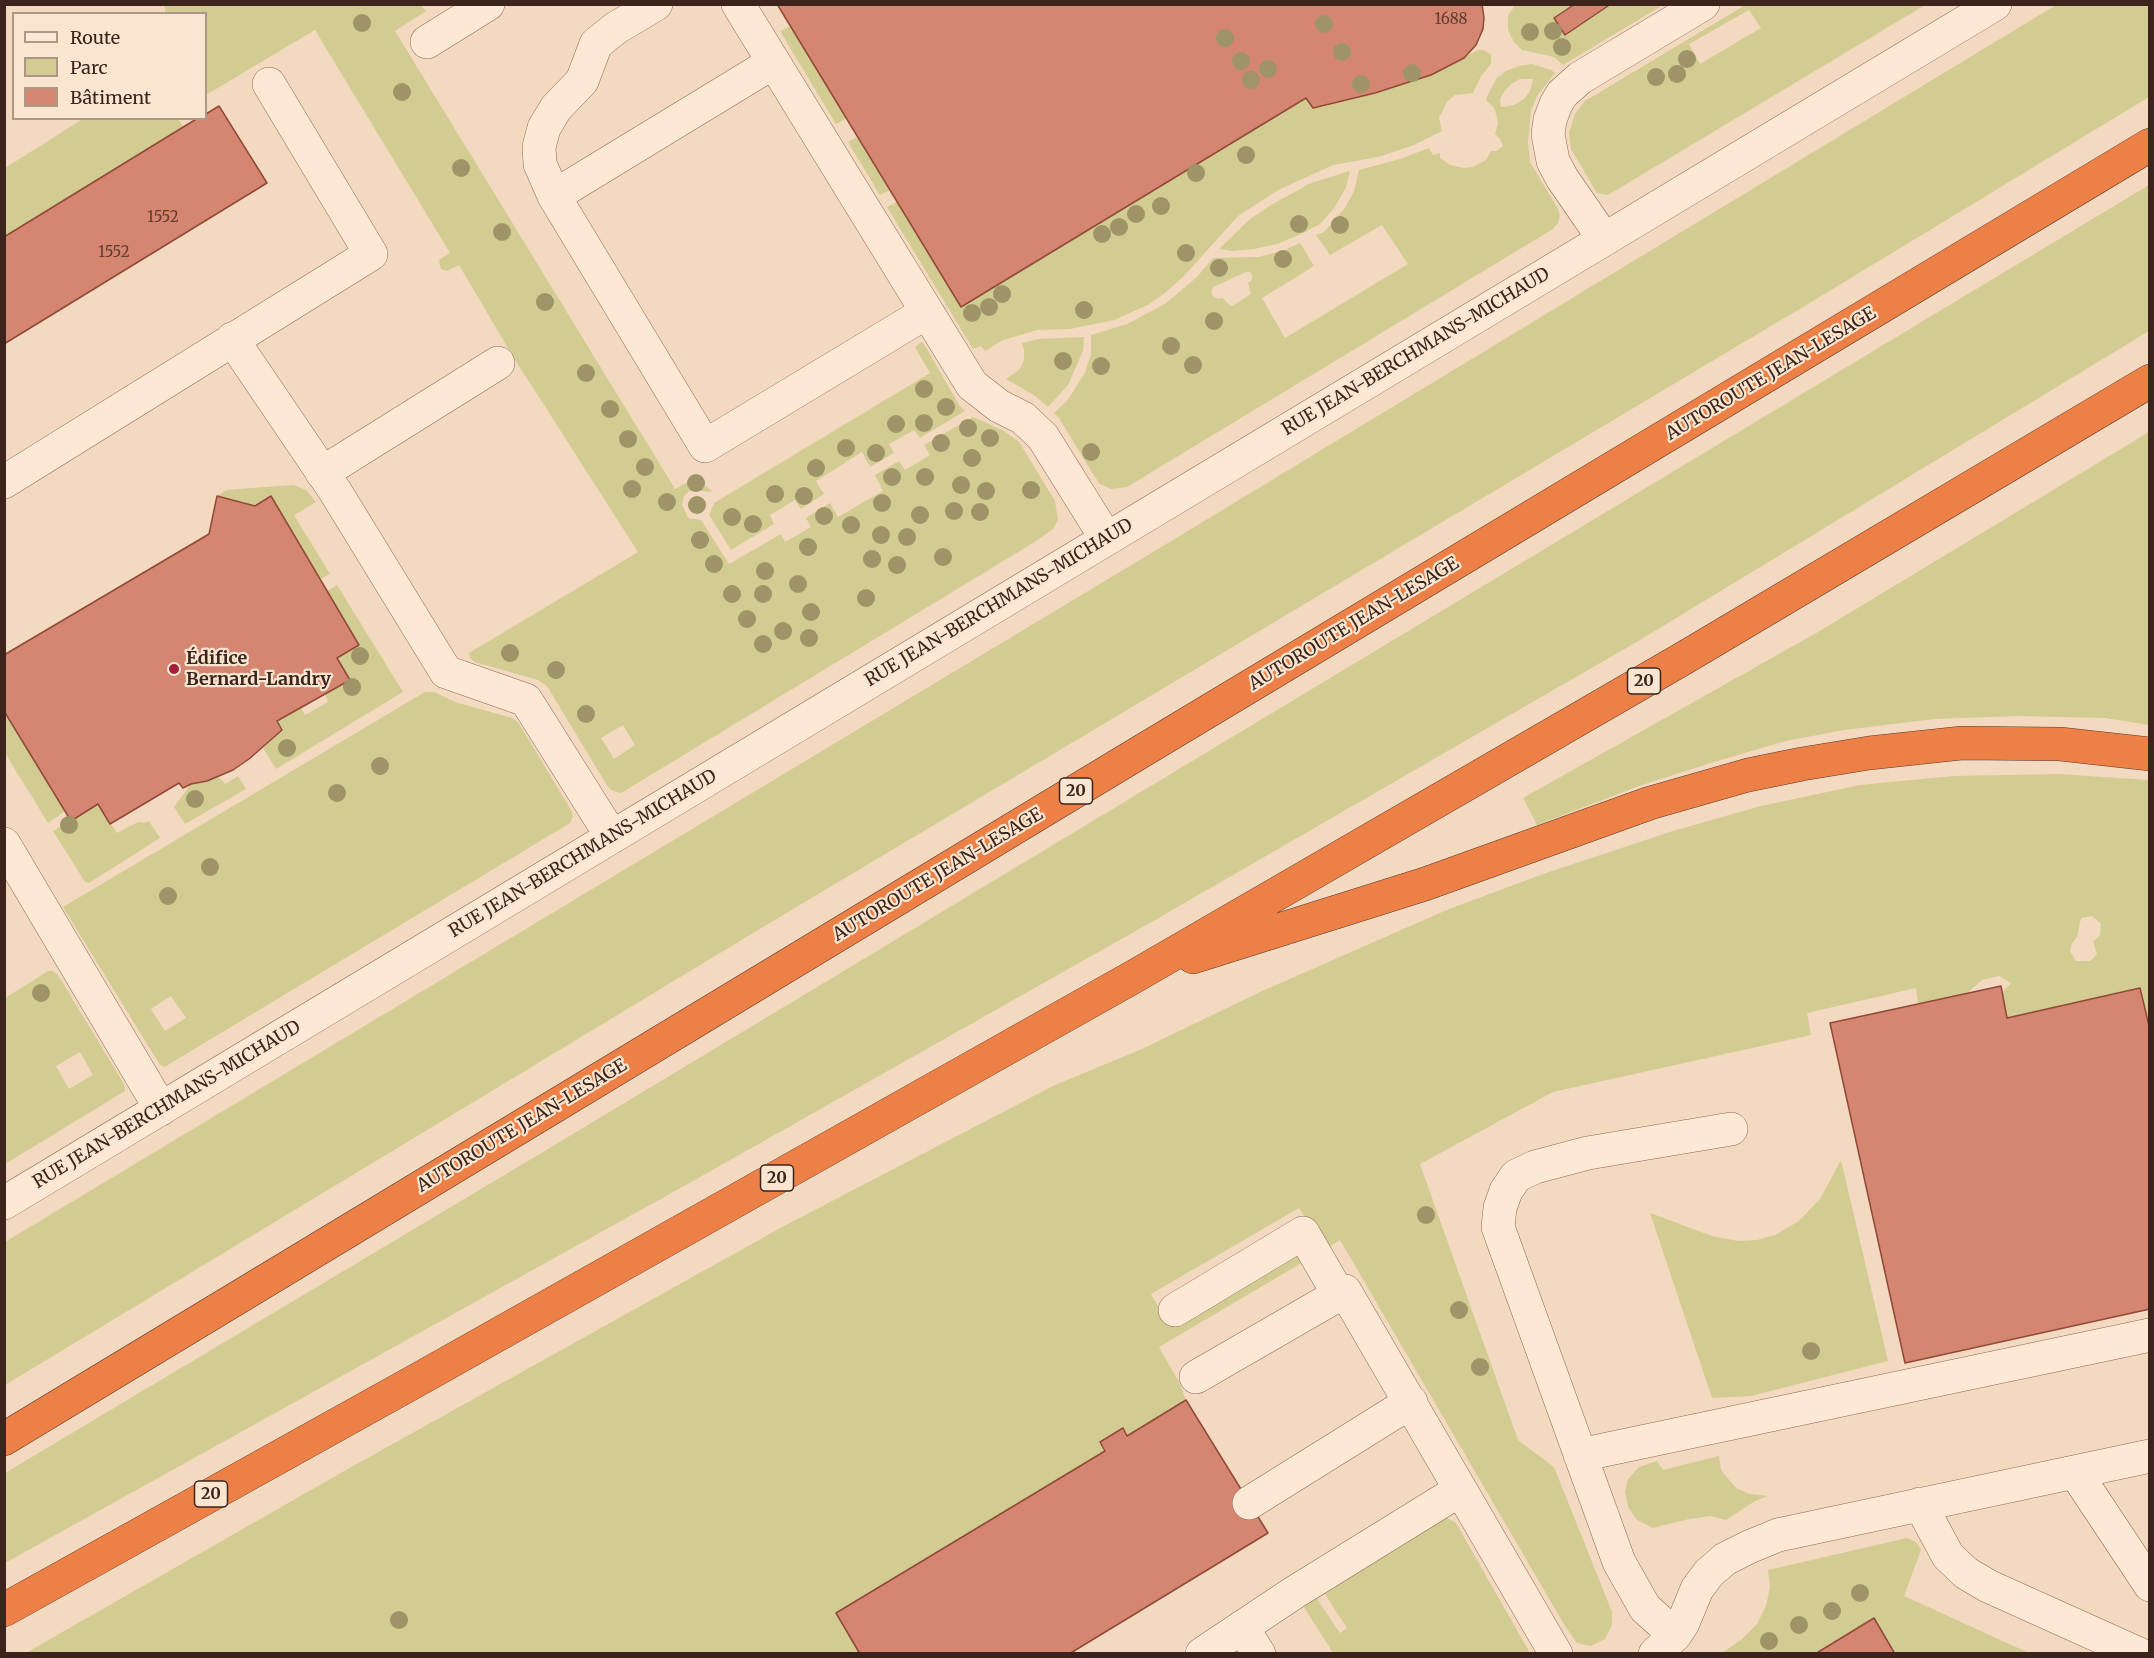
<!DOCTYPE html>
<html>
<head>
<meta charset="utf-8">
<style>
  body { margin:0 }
  #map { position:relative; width:2154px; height:1658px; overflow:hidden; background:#f3d9bf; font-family:Merriweather,serif }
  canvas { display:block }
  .frame { position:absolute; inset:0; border:6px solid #3c241c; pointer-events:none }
  .legend { position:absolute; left:12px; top:12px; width:195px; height:108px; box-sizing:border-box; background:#f9e5d0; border:2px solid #ad9888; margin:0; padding:8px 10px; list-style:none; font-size:18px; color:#3c241c }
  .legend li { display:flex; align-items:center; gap:12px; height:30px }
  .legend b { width:30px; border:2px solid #ad9888 }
</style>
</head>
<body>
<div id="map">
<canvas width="2154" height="1658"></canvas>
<div class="frame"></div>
<ul class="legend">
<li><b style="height:8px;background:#fce8d4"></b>Route</li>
<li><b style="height:16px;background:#d2cc92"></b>Parc</li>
<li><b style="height:16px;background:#d58671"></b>Bâtiment</li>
</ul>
</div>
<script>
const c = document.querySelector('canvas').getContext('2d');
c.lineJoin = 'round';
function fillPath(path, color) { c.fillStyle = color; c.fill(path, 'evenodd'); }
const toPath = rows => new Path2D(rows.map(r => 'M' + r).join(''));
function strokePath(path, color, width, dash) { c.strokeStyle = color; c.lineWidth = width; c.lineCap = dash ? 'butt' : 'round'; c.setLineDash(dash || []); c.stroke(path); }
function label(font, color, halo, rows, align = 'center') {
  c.font = font + ' Merriweather,serif'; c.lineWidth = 4.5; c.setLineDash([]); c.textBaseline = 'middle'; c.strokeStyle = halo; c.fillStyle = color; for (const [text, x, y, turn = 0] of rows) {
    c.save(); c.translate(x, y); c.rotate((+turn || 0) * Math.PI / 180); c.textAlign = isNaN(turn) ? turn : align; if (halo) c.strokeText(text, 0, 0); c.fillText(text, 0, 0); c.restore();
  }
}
fillPath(toPath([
  [1747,4,1925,5,1608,195,1597,193,1571,149,1569,133,1575,114,1585,101],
  [1749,10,1761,28,1700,64,1689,44],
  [164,5,421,5,426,11,395,31,675,489,695,478,712,491,707,492,696,489,688,492,684,496,682,505,688,518,701,520,729,564,781,534,785,542,811,527,806,518,830,503,838,517,883,491,875,475,899,461,905,470,930,455,924,445,973,417,1004,431,1019,442,1055,501,1058,520,1053,529,1033,543,621,793,613,791,608,787,547,686,538,680,475,662,470,658,469,653,638,552,512,355,459,265,447,271,441,269,439,260,450,253,315,30,206,95,206,14,166,13],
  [623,725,635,745,614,759,601,738],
  [1515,5,1575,5,1554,18,1565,35,1611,5,1663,5,1563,65,1554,57,1522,50,1514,42,1508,30,1508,16],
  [2056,5,2149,5,2149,97,1813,301,778,918,5,1385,5,1242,1158,549],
  [790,26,847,118,836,124,780,31],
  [1478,50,1483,50,1491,54,1491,64,1481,76,1473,93,1455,95,1447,102,1439,118,1442,131,1414,145,1378,157,1333,165,1278,190,1238,216,1184,276,1165,293,1148,305,1114,320,1070,329,1037,330,1003,340,985,351,981,346,973,349,887,207,897,202,961,307,1306,98,1405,73,1409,82,1430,75],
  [1532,64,1551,70,1555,73,1537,96,1531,110,1528,142,1530,162,1558,209,1560,216,1558,223,1553,229,1127,487,1111,489,1100,484,1093,474,1059,418,1054,413,1067,401,1085,373,1091,354,1091,335,1127,324,1165,304,1197,277,1213,258,1259,257,1285,250,1300,243,1314,266,1262,298,1285,338,1408,264,1382,225,1330,255,1316,235,1324,232,1345,208,1354,191,1359,170,1400,159,1429,148,1433,155,1440,153,1440,158,1450,165,1464,168,1473,167,1486,160,1491,151,1497,151,1503,146,1500,139,1495,134,1498,124,1497,117,1494,108,1486,100,1488,94,1497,78,1506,71,1519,66],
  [1520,79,1533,79,1530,91,1524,99,1514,105,1501,107,1500,99,1504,92,1511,84],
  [1246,272,1250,272,1252,275,1252,280,1248,283,1251,294,1232,306,1228,304,1223,298,1218,299,1213,296,1211,292,1213,287],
  [83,119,178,119,184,127,5,237,5,168],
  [857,137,890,190,880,195,848,142],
  [1350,171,1346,187,1335,207,1320,224,1301,234,1277,244,1254,249,1232,251,1219,249,1250,219,1271,205,1311,183],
  [2149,185,2149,331,1640,640,1155,920,693,1181,5,1563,5,1473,543,1152],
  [1084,337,1083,351,1068,385,1048,407,1034,395,1006,379,1019,370,1024,360,1024,350,1022,343,1039,339],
  [921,342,924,344,959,405,965,411,920,438,914,430,889,444,894,453,870,467,862,452,816,481,824,494,801,509,795,500,770,515,774,524,731,550,709,515,714,503,930,373,915,347],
  [2149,432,2149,725,2105,718,2017,716,1935,719,1844,730,1786,741,1714,762,1639,786,1537,825,1523,798,1818,632],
  [293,485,306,490,316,502,294,515,330,574,320,579,271,496,255,506,217,496,226,490],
  [337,585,403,692,276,769,263,748,282,730,277,721,301,708,305,715,328,702,325,694,350,680,337,658,359,645,327,591],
  [425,692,434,692,455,702,512,718,518,722,571,810,573,816,570,823,171,1063,165,1067,160,1065,63,907],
  [171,996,186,1018,165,1031,151,1009],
  [5,712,65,811,48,823,5,753],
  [2058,774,2149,780,2149,1030,2140,989,2007,1018,2002,993,2011,983,1999,976,1982,980,1966,994,1918,1005,1916,988,1807,1013,1811,1035,1553,1092,1420,1164,1518,1440,1554,1467,1612,1612,1612,1625,1605,1639,1591,1646,1577,1643,1565,1626,1340,1240,1325,1250,1299,1208,1151,1294,1169,1325,1297,1247,1305,1261,1159,1347,1179,1382,1186,1400,1127,1436,1122,1428,1100,1441,1105,1451,836,1613,860,1653,24,1654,346,1470,784,1226,1055,1085,1142,1049,1260,992,1449,909,1546,873,1673,831,1761,806,1860,785,1953,776],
  [2092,916,2101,924,2100,935,2093,942,2097,954,2090,961,2076,961,2070,951,2072,943,2077,937,2081,918],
  [218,776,225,784,238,776,246,789,185,824,174,807,191,784,207,781],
  [98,804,117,833,138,822,144,823,149,821,160,838,89,883,85,882,53,831],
  [48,971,53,971,58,975,124,1084,125,1091,5,1164,5,998],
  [80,1052,93,1075,69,1089,56,1066],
  [1841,1160,1888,1361,1751,1396,1712,1398,1650,1213,1712,1236,1738,1241,1757,1240,1775,1235,1799,1221,1820,1199],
  [1719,1456,1721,1470,1736,1488,1750,1494,1768,1496,1755,1501,1726,1520,1711,1516,1689,1519,1653,1528,1637,1520,1628,1507,1625,1492,1628,1479,1639,1467,1657,1461,1663,1470],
  [1440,1518,1447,1518,1456,1523,1530,1653,1333,1653,1302,1604],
  [1325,1594,1347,1628,1340,1633,1317,1599],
  [1907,1538,1916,1542,1921,1550,1904,1596,2029,1653,1895,1653,1873,1618,1815,1653,1720,1654,1741,1640,1757,1624,1766,1606,1770,1587,1768,1570]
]), '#d2cc92');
const building = toPath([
  [777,4,1482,4,1484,18,1483,29,1476,45,1464,58,1431,75,1375,93,1313,108,1306,98,961,307,777,4],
  [1575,4,1611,4,1565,35,1554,18,1575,4],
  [219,106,267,183,4,344,4,237,198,118,206,118,206,114,219,106],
  [217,496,255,506,271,496,359,645,337,658,350,680,277,721,282,730,249,759,233,770,207,781,191,784,183,788,179,783,110,824,98,804,71,821,4,711,4,655,209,534,217,496],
  [2001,986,2007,1018,2140,988,2150,1030,2150,1309,1905,1363,1830,1023,2001,986],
  [1186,1400,1268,1533,1069,1654,860,1654,836,1613,1105,1451,1100,1442,1123,1428,1127,1436,1186,1400],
  [1874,1618,1895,1654,1815,1654,1874,1618]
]);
fillPath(building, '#d58671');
strokePath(building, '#904938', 1.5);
const minor = toPath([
  [656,4,616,28,596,44,582,81,556,108,544,128,539,147,540,164,554,196,705,446,927,312],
  [738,4,972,385,999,406,1023,418,1043,437,1106,538],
  [427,42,488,4],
  [554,196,774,62],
  [1604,239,1562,178,1553,161,1548,134,1550,120,1556,104,1562,94,1580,78,1703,4],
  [232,339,335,491,446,672,526,700,612,837],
  [322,473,498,363],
  [4,482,371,254,269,84],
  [4,844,161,1109],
  [4,1203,1995,4],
  [1175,1310,1303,1233,1339,1295],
  [1196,1377,1345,1291,1556,1654],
  [1580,1455,2150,1335],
  [2075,1472,2150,1585],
  [1249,1503,1411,1402],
  [1920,1504,1948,1556,1966,1573,1988,1586,2139,1654],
  [1242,1627,1259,1654],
  [1675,1635,1645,1608,1619,1562,1498,1227,1500,1208,1506,1191,1516,1176,1535,1167,1588,1153,1731,1129],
  [1202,1654,1295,1592,1460,1490],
  [1655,1654,1675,1635,1683,1623,1697,1589,1709,1573,1725,1559,1749,1547,1778,1535,2150,1456]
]);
const highway = toPath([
  [1193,957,1425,884,1650,803,1748,775,1802,764,1869,753,1962,743,2060,744,2150,754],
  [4,1439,1142,751,2150,145],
  [4,1610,419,1379,1135,976,1684,658,2150,381]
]);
strokePath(minor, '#8e6855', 34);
strokePath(highway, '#5b372a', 34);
strokePath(minor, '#fce8d4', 33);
strokePath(highway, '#ec8046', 33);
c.fillStyle = '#9e9468';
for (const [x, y] of [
  [362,23],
  [1324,24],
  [1553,31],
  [1530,32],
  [1225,38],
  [1562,47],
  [1342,52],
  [1687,59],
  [1241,61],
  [1268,69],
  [1412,73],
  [1677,74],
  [1656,77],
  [1251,80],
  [1361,84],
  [402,92],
  [1246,155],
  [461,168],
  [1196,173],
  [1161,206],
  [1136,214],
  [1299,224],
  [1340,225],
  [1119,227],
  [502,232],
  [1102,234],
  [1186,253],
  [1283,259],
  [1219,268],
  [1002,294],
  [545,302],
  [989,307],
  [1084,310],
  [972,313],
  [1214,321],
  [1171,346],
  [1063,361],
  [1193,365],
  [1101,366],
  [586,373],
  [924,389],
  [946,407],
  [610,409],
  [924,423],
  [896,424],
  [968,428],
  [990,438],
  [628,439],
  [941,443],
  [846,448],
  [1091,452],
  [876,453],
  [972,458],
  [645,467],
  [816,468],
  [892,477],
  [925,477],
  [696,483],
  [961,485],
  [632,489],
  [1031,490],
  [986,491],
  [775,494],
  [804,496],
  [667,502],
  [882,503],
  [697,505],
  [954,511],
  [980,512],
  [920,515],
  [824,516],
  [732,517],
  [753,524],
  [851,525],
  [881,535],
  [907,537],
  [700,540],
  [808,547],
  [943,557],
  [872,559],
  [714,564],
  [897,565],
  [765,571],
  [798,584],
  [732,594],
  [763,594],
  [866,598],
  [811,612],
  [747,619],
  [783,631],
  [809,638],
  [763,644],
  [510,653],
  [360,656],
  [556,670],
  [352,687],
  [586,714],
  [287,748],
  [380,766],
  [337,793],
  [195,799],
  [69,825],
  [210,867],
  [168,896],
  [41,993],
  [1426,1215],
  [1459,1310],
  [1811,1351],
  [1480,1367],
  [1860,1593],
  [1832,1611],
  [399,1620],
  [1799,1625],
  [1769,1641]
]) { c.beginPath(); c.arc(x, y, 9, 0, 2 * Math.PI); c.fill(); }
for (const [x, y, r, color] of [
  [174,669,6,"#a41e3b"]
]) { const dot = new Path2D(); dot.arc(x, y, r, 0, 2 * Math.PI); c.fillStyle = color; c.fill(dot); strokePath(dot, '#f9e5d0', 2); }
label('15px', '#623c31', null, [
  ["1688",1451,20],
  ["1552",163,218],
  ["1552",114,253]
]);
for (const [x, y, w] of [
  [1644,681,33],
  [1076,791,33],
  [777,1178,33],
  [211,1494,33]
]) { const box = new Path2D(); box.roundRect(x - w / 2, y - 13, w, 26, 4.5); c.fillStyle = '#f9e5d0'; c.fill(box); strokePath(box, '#3c241c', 1.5); }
label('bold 16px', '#3c241c', null, [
  ["20",1644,681],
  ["20",1076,791],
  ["20",777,1178],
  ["20",211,1494]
]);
label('18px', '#3c241c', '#f9e5d0', [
  ["RUE JEAN-BERCHMANS-MICHAUD",1416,352,-31],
  ["AUTOROUTE JEAN-LESAGE",1771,374,-31],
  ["RUE JEAN-BERCHMANS-MICHAUD",999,603,-31],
  ["AUTOROUTE JEAN-LESAGE",1354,624,-31],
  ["RUE JEAN-BERCHMANS-MICHAUD",583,854,-31],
  ["AUTOROUTE JEAN-LESAGE",938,875,-31],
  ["RUE JEAN-BERCHMANS-MICHAUD",167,1105,-31],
  ["AUTOROUTE JEAN-LESAGE",522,1126,-31]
]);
label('bold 18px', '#3c241c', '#f9e5d0', [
  ["Édifice",186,659],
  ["Bernard-Landry",186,680]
], 'left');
</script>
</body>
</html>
